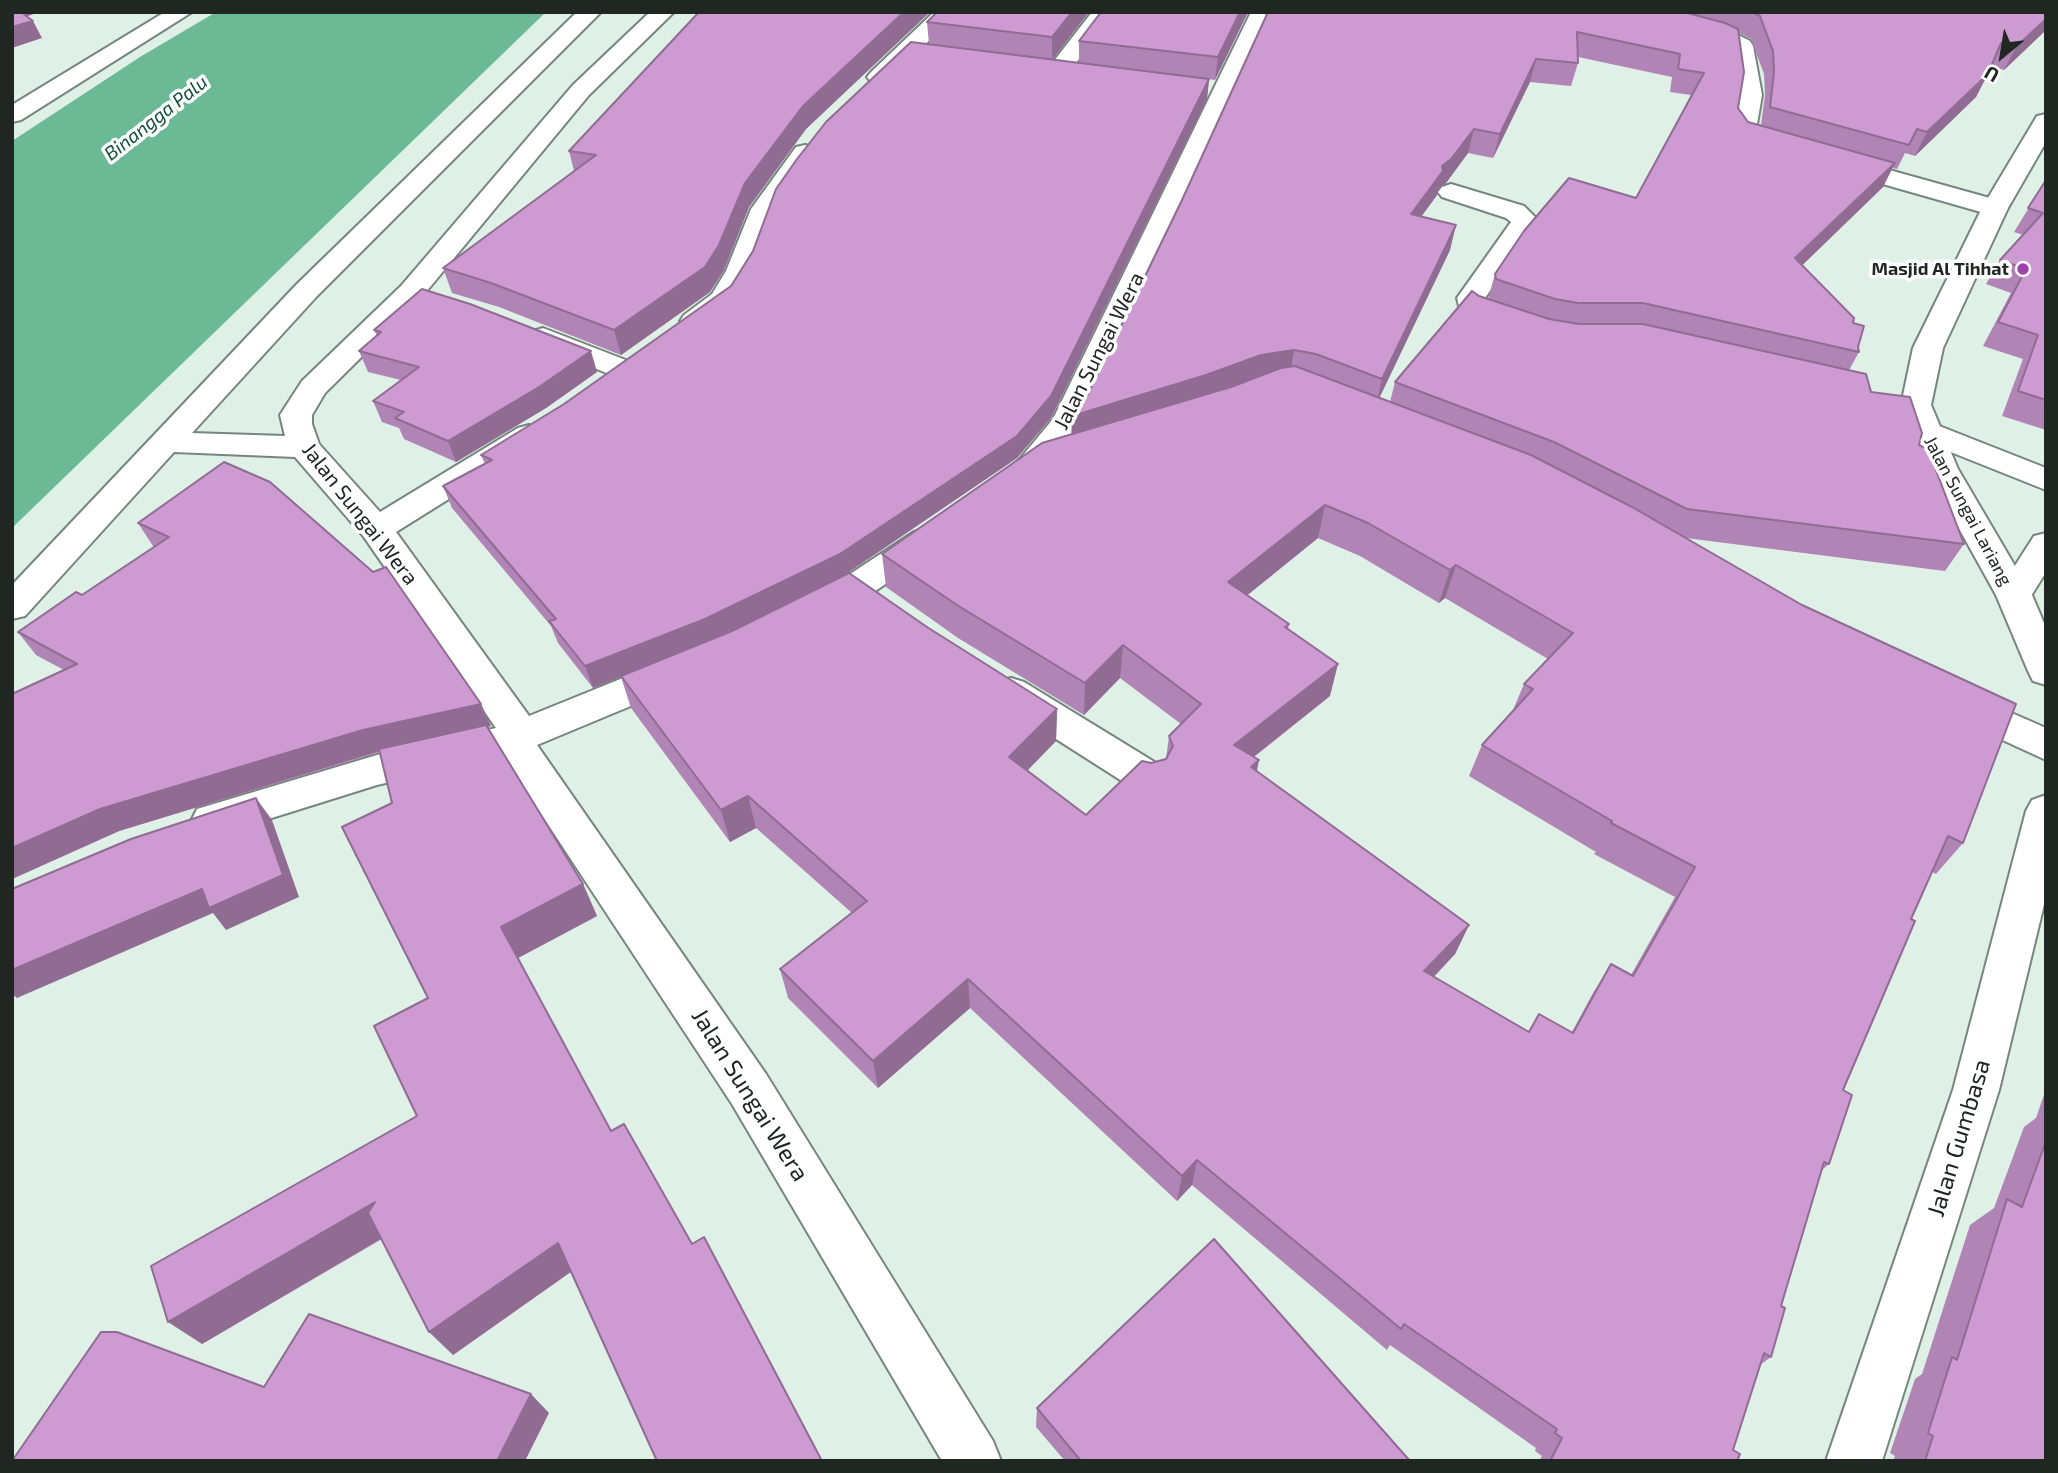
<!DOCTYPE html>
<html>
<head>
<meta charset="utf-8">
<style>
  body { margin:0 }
  #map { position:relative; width:2058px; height:1473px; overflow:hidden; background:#dff1e7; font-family:"Exo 2",sans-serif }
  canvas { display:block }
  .frame { position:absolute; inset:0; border:14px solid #202723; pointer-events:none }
  .north { position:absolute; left:1967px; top:21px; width:70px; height:70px; -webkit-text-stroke:5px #fff; paint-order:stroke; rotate:210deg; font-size:19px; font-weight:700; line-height:28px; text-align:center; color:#202723 }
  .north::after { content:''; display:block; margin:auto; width:24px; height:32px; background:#202723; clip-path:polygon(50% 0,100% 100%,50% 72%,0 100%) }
</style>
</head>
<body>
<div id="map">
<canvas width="2058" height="1473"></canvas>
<div class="frame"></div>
<div class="north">U</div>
</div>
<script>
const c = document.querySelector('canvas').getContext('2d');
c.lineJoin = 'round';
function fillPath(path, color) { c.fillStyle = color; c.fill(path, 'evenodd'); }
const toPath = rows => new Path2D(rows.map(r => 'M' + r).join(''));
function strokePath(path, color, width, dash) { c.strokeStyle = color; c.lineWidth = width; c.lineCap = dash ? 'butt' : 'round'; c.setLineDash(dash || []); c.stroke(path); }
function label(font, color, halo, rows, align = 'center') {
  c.font = font + ' "Exo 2",sans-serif'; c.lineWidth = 7; c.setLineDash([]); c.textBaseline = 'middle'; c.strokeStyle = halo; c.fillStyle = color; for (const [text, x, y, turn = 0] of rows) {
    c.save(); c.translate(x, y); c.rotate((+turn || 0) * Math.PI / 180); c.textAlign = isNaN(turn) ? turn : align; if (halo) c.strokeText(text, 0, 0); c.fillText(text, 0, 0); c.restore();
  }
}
fillPath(toPath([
  [216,12,546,12,12,528,12,141,140,57]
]), '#6cba95');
const minor = toPath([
  [165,12,192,12,21,120,12,122,12,105,165,12],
  [577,12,601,12,317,296,192,433,285,436,280,415,302,381,401,286,573,85,650,12,674,12,589,95,421,298,325,393,312,415,312,424,319,444,380,512,518,428,529,425,540,428,545,435,540,442,396,532,529,716,660,663,673,659,686,663,692,673,686,683,537,745,766,1074,993,1441,1001,1461,942,1461,732,1104,503,756,377,785,211,837,197,833,191,821,197,809,377,755,496,728,364,537,295,457,174,452,25,616,12,619,12,585,297,284,577,12],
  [934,12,958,12,887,82,871,82,867,77,871,72,934,12],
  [1092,12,1114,12,1067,75,1051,75,1047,70,1092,12],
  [1251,12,1273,12,1177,223,1083,422,1041,474,1027,485,1016,489,1005,485,1000,478,1005,471,1019,460,1053,419,1251,12],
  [1615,12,1652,12,1734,33,1750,41,1753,46,1762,95,1756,130,1786,142,1789,147,1786,152,1777,154,1742,144,1731,132,1738,95,1731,49,1718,43,1618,17,1615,12],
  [805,145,814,147,817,152,777,209,754,271,737,299,704,327,694,330,684,327,680,321,684,315,712,294,726,271,751,209,796,147,805,145],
  [1839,156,2004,202,2008,208,2004,214,1995,216,1830,169,1826,164,1830,159,1839,156],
  [1451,184,1524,206,1538,220,1485,298,1487,305,1514,318,1518,324,1514,330,1504,333,1494,330,1464,316,1460,310,1457,298,1511,222,1506,218,1442,197,1438,192,1442,187,1451,184],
  [543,328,636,364,640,370,636,376,625,379,614,376,533,343,528,337,533,331,543,328],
  [1924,420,2046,468,2046,490,1913,437,1908,430,1913,423,1924,420],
  [926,529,938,532,943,540,938,548,868,596,829,616,816,620,803,616,798,607,803,598,844,578,914,532,926,529],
  [2046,533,2046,572,2026,604,2014,607,2002,604,1996,595,2002,586,2034,536,2046,533],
  [1011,678,1024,682,1161,766,1167,777,1161,788,1147,792,1133,788,998,702,992,692,998,682,1011,678],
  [1959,690,2046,728,2046,760,1946,714,1940,704,1946,694,1959,690]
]);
const tertiary = toPath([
  [2046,114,2046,142,2008,208,1943,348,1931,405,1958,469,2032,595,2046,628,2046,685,2033,681,2028,671,1996,595,1926,469,1901,405,1913,348,1982,208,2034,121,2037,116,2046,114],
  [2046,795,2046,896,1999,1090,1882,1461,1826,1461,1953,1090,2026,811,2032,800,2046,795]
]);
strokePath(minor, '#75867d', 4);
strokePath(tertiary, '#75867d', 4);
fillPath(minor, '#fff');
fillPath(tertiary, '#fff');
fillPath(toPath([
  [699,12,930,12,806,129,749,207,724,270,710,292,621,355,499,307,452,293,443,268,574,171,569,151],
  [937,12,1089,12,1052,60,1079,63,1079,41,1248,12,1215,80,1209,79,1207,99,1051,418,1017,458,843,576,729,632,927,627,1057,709,1056,741,1028,770,1086,815,1151,763,1166,759,1169,736,1181,724,1120,678,1084,715,958,638,886,587,882,554,1071,435,1086,398,1182,200,1268,12,2046,12,2046,30,2004,70,1991,66,1976,97,1915,156,1905,153,1897,169,1892,168,1883,187,1802,265,1853,323,1859,352,1849,370,1919,445,1964,544,1945,571,1686,538,1963,843,1936,874,1932,872,1911,919,1843,1090,1829,1164,1822,1170,1781,1306,1771,1357,1760,1365,1733,1450,1737,1461,1539,1461,1542,1456,1535,1451,1536,1448,1390,1345,1387,1350,1192,1185,1177,1201,970,1008,878,1088,788,998,780,969,852,913,756,828,730,842,631,708,621,677,593,688,558,643,551,626,452,508,443,486,485,464,481,455,564,404,731,286,929,44,927,22],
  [1739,33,1751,39,1764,74,1765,95,1761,125,1748,122,1738,108],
  [1578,57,1672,77,1670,92,1691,95,1636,198,1495,274,1488,299,1479,296,1395,382,1390,402,1379,398,1450,250,1421,217,1437,195,1439,188,1446,183,1468,153,1493,158,1530,82,1571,86,1578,63],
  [1318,538,1360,556,1439,603,1445,598,1548,659,1524,684,1513,710,1482,745,1469,776,1596,852,1594,854,1675,897,1631,975,1611,964,1593,993,1572,1032,1529,1032,1434,977,1455,954,1469,925,1257,772,1254,757,1330,696,1288,629,1289,624,1247,595],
  [2046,180,2046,430,2002,416,2023,359,1983,346,2011,293,1986,284,2000,260,2023,235,2014,232],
  [374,330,597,372,546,408,456,462,404,439,399,428,382,422,373,401,401,380,368,372,359,351,377,336],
  [224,462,481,704,491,726,488,727,583,884,597,916,518,958,611,1131,692,1244,822,1461,571,1272,453,1355,382,1239,202,1344,417,1116,428,998,392,803,380,752,119,831,12,879,12,694,64,670,36,655,18,632,82,595,155,547,153,546,138,523],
  [2046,1089,2046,1461,1893,1461,1895,1456,1890,1453,1915,1379,1922,1374,1970,1225,1994,1208,2024,1127,2036,1118],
  [1037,1408,1410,1461,1065,1461,1036,1427]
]), '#b084b5');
fillPath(toPath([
  [12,12,38,12,17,21],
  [904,12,930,12,806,129,749,207,724,270,710,292,621,355,614,330,803,106],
  [1072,12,1089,12,1052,60,1052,37],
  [1240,12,1248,12,1215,80,1218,57],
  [2046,19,2046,30,2004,70,2016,47],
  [33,21,42,38,12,48,12,27],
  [1536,59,1530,82,1493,158,1500,134],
  [1988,74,1976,97,1915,156,1927,132],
  [1209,79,1207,99,1051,418,1017,458,843,576,711,641,593,688,585,666],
  [1474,129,1468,153,1446,183,1439,188,1437,195,1405,239,1411,214,1442,166],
  [1895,163,1883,187,1784,283,1795,258],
  [1456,225,1450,250,1376,405,1382,379],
  [1294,350,1290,375,1071,441,1072,416,1261,355],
  [591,351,597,372,546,408,456,462,448,441],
  [1325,505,1318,538,1223,615,1228,582],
  [1456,565,1445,598,1439,603,1450,570],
  [1123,645,1120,678,1084,715,1085,683],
  [1338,664,1330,696,1228,777,1234,745],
  [481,704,491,726,376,752,119,831,12,879,12,848,100,809,363,730],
  [1057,709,1056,741,1010,788,1009,757],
  [1259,760,1253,792,1251,767],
  [748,796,756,828,730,842,721,810],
  [256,798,272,820,299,897,226,930,213,913,17,998,12,994,12,970],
  [583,884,597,916,518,958,501,927],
  [1469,925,1455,954,1411,1000,1424,971],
  [968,979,970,1008,878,1088,873,1061],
  [1197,1160,1192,1185,1177,1201,1182,1176],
  [375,1202,399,1228,202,1344,168,1322],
  [558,1243,576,1268,453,1355,429,1332],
  [531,1394,549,1413,525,1461,497,1461]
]), '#906c93');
const building = toPath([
  [12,12,21,12,33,21,12,27,12,12],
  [699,12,904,12,803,106,745,183,719,245,705,267,614,330,491,283,443,268,596,155,569,151,699,12],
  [937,12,1072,12,1052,37,927,22,937,12],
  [1101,12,1240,12,1218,57,1079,41,1101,12],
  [1268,12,1684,12,1725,23,1738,29,1744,72,1738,108,1748,122,1895,163,1795,258,1854,318,1853,323,1864,326,1858,347,1859,352,1643,303,1578,303,1555,299,1496,279,1495,274,1524,231,1569,178,1636,198,1704,73,1678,69,1680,54,1577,32,1578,63,1536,59,1500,134,1474,129,1451,159,1442,166,1443,171,1411,214,1456,225,1382,379,1316,354,1294,350,1261,355,1206,375,1072,416,1086,398,1182,200,1268,12],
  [1752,12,2046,12,2046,19,2016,47,2001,43,1988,74,1927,132,1917,129,1909,145,1770,107,1774,72,1773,51,1760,16,1752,12],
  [911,42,1209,79,1051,396,1017,436,840,554,705,619,585,666,549,621,556,619,443,486,492,460,481,455,564,404,731,286,753,251,776,189,797,159,826,122,911,42],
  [2046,180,2046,400,2018,391,2038,335,1998,322,2026,269,2000,260,2043,213,2028,208,2046,180],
  [422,289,470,304,591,351,539,387,448,441,395,418,404,412,373,401,419,367,359,351,381,332,374,330,422,289],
  [1472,291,1479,296,1549,319,1579,324,1643,324,1866,374,1871,392,1910,397,1922,433,1919,445,1928,449,1964,544,1687,509,1554,442,1395,382,1472,291],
  [1295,366,1531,455,1632,507,1802,605,2016,704,1963,843,1948,836,1911,919,1915,921,1843,1090,1852,1095,1829,1164,1824,1162,1781,1306,1785,1308,1771,1357,1764,1353,1733,1450,1740,1454,1737,1461,1550,1461,1562,1438,1555,1433,1557,1429,1404,1324,1401,1329,1197,1160,1182,1176,968,979,873,1061,780,969,867,901,748,796,721,810,621,676,732,631,849,573,927,627,1057,709,1009,757,1086,815,1142,761,1151,763,1166,759,1173,746,1169,736,1201,704,1123,645,1085,683,957,605,882,554,1042,443,1231,387,1281,368,1295,366],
  [1325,505,1368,523,1450,570,1456,565,1573,633,1524,684,1533,689,1482,745,1612,821,1611,823,1695,867,1633,976,1611,964,1573,1033,1539,1014,1529,1032,1424,971,1469,925,1251,767,1259,760,1234,745,1338,664,1285,627,1289,624,1228,582,1325,505],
  [224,462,270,482,373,572,386,567,481,704,363,730,100,809,12,848,12,694,77,664,18,632,76,592,82,595,169,537,138,523,224,462],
  [486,725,583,884,501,927,611,1131,624,1124,692,1244,704,1237,822,1461,657,1461,558,1243,429,1332,368,1213,375,1202,168,1322,151,1266,417,1116,374,1026,428,998,342,827,392,803,379,749,486,725],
  [256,798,283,875,209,908,202,889,12,970,12,889,131,839,256,798],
  [2046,1141,2046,1461,1925,1461,1933,1436,1928,1433,1952,1357,1957,1360,2007,1199,2022,1207,2046,1141],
  [1214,1239,1410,1461,1081,1461,1037,1408,1214,1239],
  [309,1314,531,1394,497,1461,12,1461,101,1332,117,1332,264,1387,309,1314]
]);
fillPath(building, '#cd9ad2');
strokePath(building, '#906c93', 2);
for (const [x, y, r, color] of [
  [2023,269,7,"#9f41ab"]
]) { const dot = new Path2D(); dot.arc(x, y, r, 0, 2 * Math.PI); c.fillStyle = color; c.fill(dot); strokePath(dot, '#fff', 2.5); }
label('bold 18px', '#202723', '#fff', [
  ["Masjid Al Tihhat",2009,269]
], 'right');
label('18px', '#202723', '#fff', [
  ["Jalan Sungai Lariang",1968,511,62]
]);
label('italic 19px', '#104f36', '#fff', [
  ["Binangga Palu",156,118,-38]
]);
label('21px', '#202723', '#fff', [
  ["Jalan Sungai Wera",1099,351,-63],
  ["Jalan Sungai Wera",360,514,52]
]);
label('24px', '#202723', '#fff', [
  ["Jalan Sungai Wera",750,1095,58],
  ["Jalan Gumbasa",1959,1138,-73]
]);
</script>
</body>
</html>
